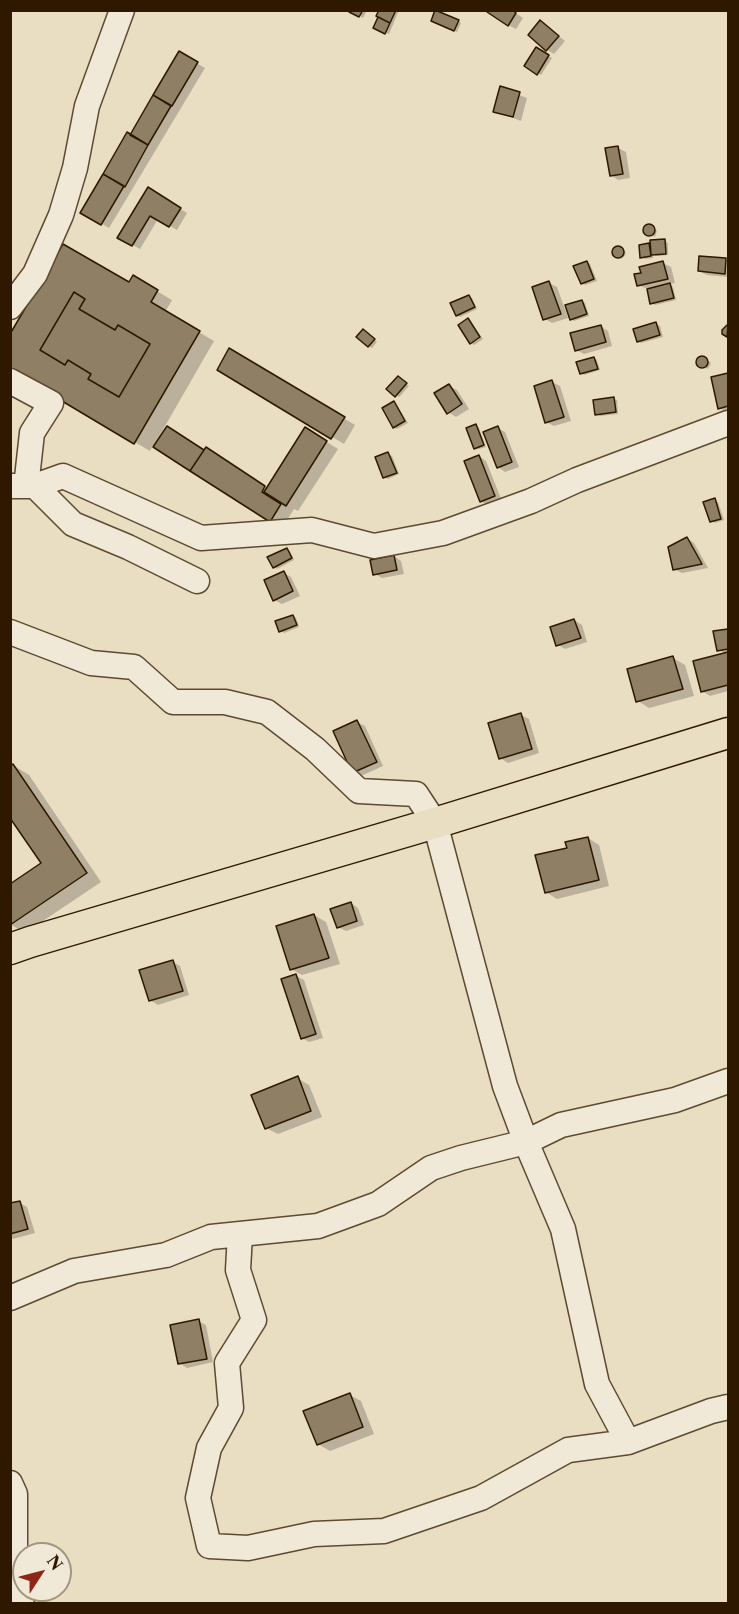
<!DOCTYPE html>
<html>
<head>
<meta charset="utf-8">
<style>
  body { margin:0 }
  #map { position:relative; width:739px; height:1614px; overflow:hidden; background:#e9ddc2; font-family:"Libre Caslon Text",serif }
  canvas { display:block }
  .frame { position:absolute; inset:0; border:12px solid #2e1900; pointer-events:none }
  .north { position:absolute; left:12px; top:1542px; width:60px; height:60px; box-sizing:border-box; background:#f1e9d7; border:2px solid #a39681; border-radius:50%; rotate:54deg; font-size:16px; font-weight:700; line-height:24px; text-align:center; color:#2e1900 }
  .north::after { content:''; display:block; margin:auto; width:21px; height:27px; background:#8f2418; clip-path:polygon(50% 0,100% 100%,50% 72%,0 100%) }
</style>
</head>
<body>
<div id="map">
<canvas width="739" height="1614"></canvas>
<div class="frame"></div>
<div class="north">N</div>
</div>
<script>
const c = document.querySelector('canvas').getContext('2d');
c.lineJoin = 'round';
function fillPath(path, color) { c.fillStyle = color; c.fill(path, 'evenodd'); }
const toPath = rows => new Path2D(rows.map(r => 'M' + r).join(''));
function strokePath(path, color, width, dash) { c.strokeStyle = color; c.lineWidth = width; c.lineCap = dash ? 'butt' : 'round'; c.setLineDash(dash || []); c.stroke(path); }
fillPath(toPath([
  [351,10,367,10,363,18],
  [380,10,399,10,389,34,375,27,380,17],
  [511,10,523,18,516,29,508,25],
  [458,21,461,23,457,32,436,22],
  [541,22,565,41,554,54,547,50],
  [536,49,552,58,541,75,526,65],
  [179,53,205,68,109,228,82,212,131,137],
  [501,88,527,98,521,121,495,111],
  [618,148,626,152,630,178,618,180,611,175],
  [148,189,187,213,177,230,158,219,140,249,119,237],
  [650,225,657,231,655,237,645,232,645,228],
  [664,241,668,243,668,255,656,256,653,254,653,258,645,259,642,257,648,245,652,247],
  '614.5 253a5.5 5.5 0 1 1 11 0a5.5 5.5 0 1 1-11 0Z',
  [726,259,728,261,728,277,707,275,699,271],
  [587,262,590,264,597,281,585,285,582,283],
  [663,263,671,267,675,283,669,284,673,287,676,300,655,305,652,303,648,289,638,285,642,274],
  [133,277,172,300,165,312,214,341,157,440,159,441,174,432,209,455,217,456,268,488,317,436,338,449,298,511,294,509,282,528,153,445,150,451,10,369,129,284],
  [549,283,557,287,568,318,552,323,545,319],
  [469,296,472,298,477,309,460,317,457,315],
  [582,301,585,303,589,316,574,321,571,319],
  [469,320,483,339,474,345,471,343],
  [656,324,660,326,663,337,641,343,638,341],
  [600,326,608,331,612,346,584,354,576,350],
  [366,332,377,342,372,348,368,346],
  [230,350,355,425,344,444,219,369],
  [704,357,711,363,708,369,698,364,701,358],
  [594,358,597,360,600,370,584,375,581,373],
  [728,375,728,412,727,412,719,408,713,378],
  [401,379,409,386,399,397,396,395],
  [552,382,560,386,571,421,554,426,546,422],
  [449,386,457,390,469,409,456,417,448,412],
  [614,399,617,400,618,414,600,416,597,414],
  [394,403,397,405,408,423,397,429,394,427],
  [476,426,479,428,486,447,479,449,475,447],
  [498,428,505,432,519,467,505,472,498,467],
  [388,454,392,456,399,474,388,479,384,477],
  [479,456,486,461,502,501,489,506,481,501],
  [714,500,718,502,724,520,715,523,712,521],
  [687,538,694,543,708,568,682,573,674,569],
  [286,549,290,551,294,560,277,569,274,567],
  [394,556,401,561,404,574,382,578,375,574],
  [284,573,291,577,300,596,282,604,274,600],
  [293,616,296,618,299,627,284,633,281,631],
  [574,620,582,625,587,642,565,649,558,645],
  [728,630,728,691,710,696,702,691,726,654,719,650,715,633],
  [673,658,685,665,694,696,649,708,638,701],
  [521,715,529,719,539,753,508,763,500,758],
  [357,722,365,726,383,766,361,776,354,772],
  [10,760,16,767,29,775,101,882,25,933,10,924,43,864,10,815],
  [588,838,599,845,609,886,557,899,546,892,569,849],
  [351,903,358,908,364,925,346,931,338,927],
  [314,915,326,922,340,964,302,975,291,969],
  [173,962,180,966,189,995,158,1005,150,1000],
  [296,976,304,980,323,1038,309,1042,302,1038],
  [297,1078,309,1085,322,1117,278,1134,266,1128],
  [20,1203,27,1207,35,1233,13,1239,10,1237,10,1205],
  [198,1321,206,1325,213,1362,187,1368,179,1363],
  [350,1395,361,1401,374,1434,330,1451,318,1444]
]), '#0003');
const building = toPath([
  [350,10,363,10,359,17,349,12,350,10],
  [379,10,396,10,390,23,376,16,379,10],
  [435,10,459,20,454,31,431,21,435,10],
  [489,10,513,10,516,13,508,26,487,12,489,10],
  [378,17,390,23,385,34,373,28,378,17],
  [540,20,559,36,546,51,528,35,540,20],
  [536,47,549,55,537,75,524,66,536,47],
  [179,51,198,62,172,106,153,95,179,51],
  [500,86,520,92,513,117,493,112,500,86],
  [153,95,171,106,148,145,130,135,153,95],
  [127,132,148,145,125,187,103,174,127,132],
  [618,146,623,174,610,176,605,148,618,146],
  [103,174,124,186,101,225,80,213,103,174],
  [148,187,181,208,169,227,150,216,132,246,117,238,148,187],
  '643 230a6 6 0 1 1 12 0a6 6 0 1 1-12 0Z',
  [665,239,666,254,651,255,650,240,665,239],
  [649,243,651,256,640,258,639,245,649,243],
  [63,244,129,282,133,275,158,290,151,302,200,331,134,444,10,370,10,334,63,244],
  [74,292,85,299,79,309,115,330,118,325,150,344,119,397,88,379,91,374,68,360,65,365,40,350,74,292],
  '612 252a6 6 0 1 1 12 0a6 6 0 1 1-12 0Z',
  [699,256,726,258,725,274,698,271,699,256],
  [587,261,594,279,581,284,573,266,587,261],
  [663,261,668,279,637,286,634,274,641,273,639,267,663,261],
  [549,281,561,314,543,320,532,287,549,281],
  [670,283,674,298,650,304,647,289,670,283],
  [74,292,85,299,79,309,115,330,118,325,150,344,119,397,88,379,91,374,68,360,65,365,40,350,74,292],
  [469,295,475,307,456,316,450,303,469,295],
  [582,300,587,314,570,320,565,305,582,300],
  [468,318,480,337,470,344,458,325,468,318],
  [656,322,660,335,637,342,633,329,656,322],
  [601,325,606,342,575,351,570,333,601,325],
  [727,325,728,325,727,337,722,334,722,330,727,325],
  [363,329,375,339,368,347,356,337,363,329],
  [229,348,345,417,331,439,217,370,229,348],
  '696 362a6 6 0 1 1 12 0a6 6 0 1 1-12 0Z',
  [594,357,598,369,580,374,576,362,594,357],
  [728,373,728,406,718,409,711,377,728,373],
  [398,376,407,383,395,397,386,389,398,376],
  [552,380,564,417,545,423,534,386,552,380],
  [449,384,462,404,447,414,434,393,449,384],
  [614,397,616,412,595,415,593,400,614,397],
  [394,401,405,421,393,428,382,408,394,401],
  [476,424,484,445,474,449,466,428,476,424],
  [167,426,204,450,190,471,153,447,167,426],
  [498,426,512,462,497,468,483,432,498,426],
  [305,427,327,441,286,506,264,492,305,427],
  [206,447,265,486,262,492,281,504,270,522,190,471,206,447],
  [388,452,397,473,383,478,375,457,388,452],
  [479,455,495,496,480,502,464,461,479,455],
  [715,498,721,519,710,522,703,502,715,498],
  [687,537,702,564,673,570,668,547,687,537],
  [287,548,292,558,273,568,267,557,287,548],
  [394,555,397,570,373,575,370,560,394,555],
  [284,571,293,591,273,601,264,580,284,571],
  [293,615,297,625,279,632,275,621,293,615],
  [574,619,581,638,556,646,550,627,574,619],
  [728,629,728,649,717,651,713,631,728,629],
  [728,652,728,685,701,692,693,661,728,652],
  [673,656,683,689,636,702,627,669,673,656],
  [521,713,532,749,499,759,488,723,521,713],
  [357,720,377,762,352,773,333,731,357,720],
  [13,764,87,873,10,925,10,884,41,863,10,818,10,766,13,764],
  [588,837,599,880,545,893,535,855,567,848,565,842,588,837],
  [351,902,357,921,337,928,330,909,351,902],
  [314,914,329,958,290,970,276,926,314,914],
  [173,960,183,991,149,1001,139,970,173,960],
  [296,974,316,1034,301,1039,281,979,296,974],
  [298,1076,311,1111,265,1129,251,1095,298,1076],
  [20,1201,28,1229,10,1234,10,1203,20,1201],
  [199,1319,207,1359,178,1364,170,1325,199,1319],
  [350,1393,363,1427,317,1445,303,1411,350,1393]
]);
fillPath(building, '#8f7f65');
strokePath(building, '#2e1900', 1.5);
const minor = toPath([
  [10,307,35,274,61,215,75,168,87,106,122,10],
  [10,381,51,403,32,433,27,478,73,524,128,547,197,581],
  [10,486,35,486,63,476,201,538,312,530,374,546,443,533,531,501,577,480,728,423],
  [10,632,91,663,134,667,173,702,225,702,267,712,315,749,359,791,416,794,435,823,505,1086,526,1142,563,1229,597,1384,628,1442],
  [240,1234,238,1270,254,1320,227,1363,231,1408,209,1448,198,1498,209,1546,248,1548,314,1534,384,1531,481,1498,568,1450,628,1442,711,1411,728,1407],
  [10,1298,74,1271,166,1255,211,1237,318,1226,378,1204,431,1168,461,1158,526,1142,561,1125,675,1100,728,1081],
  [10,1483,15,1494,15,1595,22,1604]
]);
const major = toPath([
  [10,949,30,942,435,823,728,733]
]);
strokePath(minor, '#5d4a30', 27);
strokePath(major, '#2e1900', 33);
strokePath(minor, '#f1e9d7', 24);
strokePath(major, '#e9ddc2', 30);
</script>
</body>
</html>
